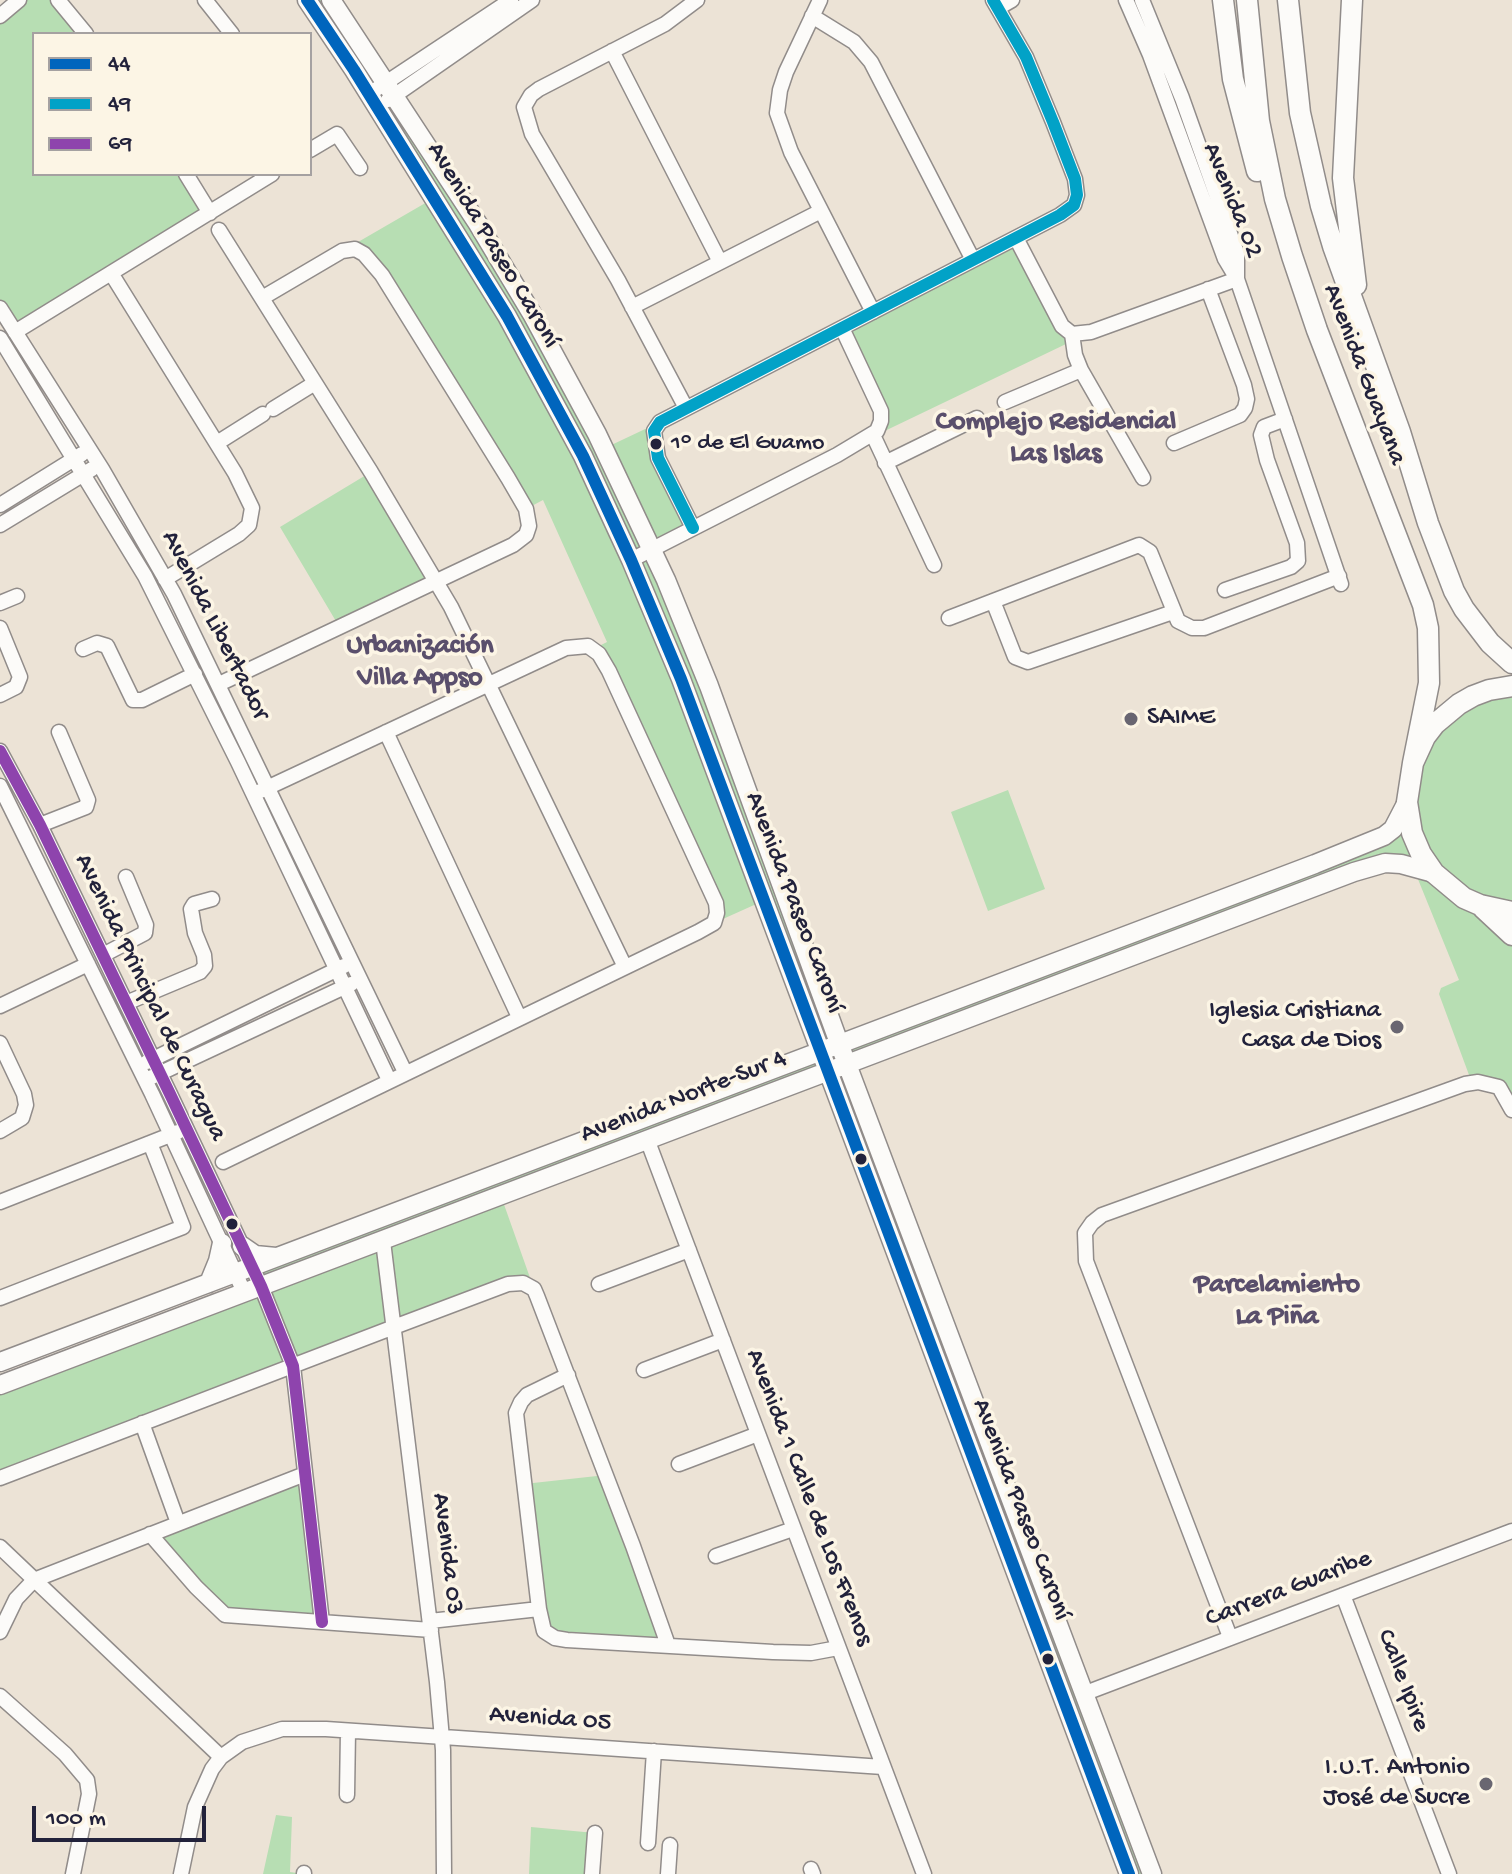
<!DOCTYPE html>
<html>
<head>
<meta charset="utf-8">
<style>
  body { margin:0 }
  #map { position:relative; width:1512px; height:1874px; overflow:hidden; background:#ece3d6; font-family:"Gochi Hand",sans-serif }
  canvas { display:block }
  .legend { position:absolute; left:32px; top:32px; width:280px; height:144px; box-sizing:border-box; background:#fcf5e5; border:2px solid #a5a1a1; margin:0; padding:10px 14px; list-style:none; font-size:24px; color:#22223b }
  .legend li { display:flex; align-items:center; gap:16px; height:40px }
  .legend b { width:40px; border:2px solid #a5a1a1 }
  .scale { position:absolute; left:32px; top:1806px; width:174px; height:36px; box-sizing:border-box; border:4px solid #22223b; border-top:0; padding-left:10px; font-size:24px; line-height:28px; white-space:nowrap; color:#22223b; -webkit-text-stroke:6px #fcf5e5; paint-order:stroke }
</style>
</head>
<body>
<div id="map">
<canvas width="1512" height="1874"></canvas>
<ul class="legend">
<li><b style="height:10px;background:#0065bd"></b>44</li>
<li><b style="height:10px;background:#02a2c7"></b>49</li>
<li><b style="height:10px;background:#8e44ad"></b>69</li>
</ul>
<div class="scale">100 m</div>
</div>
<script>
const c = document.querySelector('canvas').getContext('2d');
c.lineJoin = 'round';
function fillPath(path, color) { c.fillStyle = color; c.fill(path, 'evenodd'); }
const toPath = rows => new Path2D(rows.map(r => 'M' + r).join(''));
function strokePath(path, color, width, dash) { c.strokeStyle = color; c.lineWidth = width; c.lineCap = dash ? 'butt' : 'round'; c.setLineDash(dash || []); c.stroke(path); }
function label(font, color, halo, rows, align = 'center') {
  c.font = font + ' "Gochi Hand",sans-serif'; c.lineWidth = 7; c.setLineDash([]); c.textBaseline = 'middle'; c.strokeStyle = halo; c.fillStyle = color; for (const [text, x, y, turn = 0] of rows) {
    c.save(); c.translate(x, y); c.rotate((+turn || 0) * Math.PI / 180); c.textAlign = isNaN(turn) ? turn : align; if (halo) c.strokeText(text, 0, 0); c.fillText(text, 0, 0); c.restore();
  }
}
fillPath(toPath([
  [19,0,58,0,86,34,34,34,34,174,186,174,210,213,15,332,0,308,0,16],
  [307,0,331,0,387,83,511,0,532,0,395,96,605,448,660,422,654,431,693,528,652,549,839,1043,1384,836,1435,724,1512,686,1512,1110,1506,1096,1472,1083,1439,994,1441,988,1459,980,1413,867,1401,864,847,1063,1152,1874,1129,1874,827,1071,501,1196,534,1289,523,1283,0,1478,0,1385,260,1286,252,1267,820,1049,763,901,714,923,717,919,593,649,607,642,543,500,526,509,382,275,346,249,434,198,377,107,394,96,386,84,369,94],
  [1016,238,1062,326,1091,332,868,439,880,426,842,328],
  [371,472,437,582,340,628,280,527],
  [1008,790,1045,889,988,911,951,812],
  [305,1474,322,1622,231,1617,150,1534],
  [606,1475,668,1645,548,1635,524,1484],
  [276,1815,292,1817,290,1872,304,1874,263,1874],
  [531,1827,595,1833,592,1874,529,1874]
]), '#b7deb3');
const street = toPath([
  [58,0,86,34],
  [205,0,232,34],
  [820,0,786,72,780,90,777,113,791,152,873,312],
  [1126,0,1150,55,1225,259,1237,279,1341,584],
  [1142,0,1182,98,1237,253,1237,278],
  [998,8,1012,0],
  [0,16,19,0],
  [812,16,854,42,871,62,973,260],
  [612,51,720,262],
  [369,94,511,0],
  [388,100,532,0],
  [310,150,337,134,360,168],
  [186,174,210,213],
  [219,230,371,472,451,607,625,967],
  [1016,238,1062,326,1072,334,1091,332,1237,279],
  [111,273,235,473,252,508,249,525,239,534,165,579],
  [632,307,821,211],
  [0,308,102,469,174,594,405,1072],
  [15,332,272,174],
  [1072,334,1075,355,1081,370,1143,478],
  [0,338,145,576,238,762,389,1080],
  [1005,402,1081,370],
  [686,408,618,280,532,134,524,107,531,95,539,89,665,24,697,0],
  [273,409,315,383],
  [873,435,934,565],
  [217,443,263,414],
  [1174,443,1240,415,1245,408,1247,399,1244,385,1208,289],
  [885,463,977,418],
  [0,505,82,454],
  [0,525,92,469],
  [693,528,658,458,654,431,660,422,1060,215,1074,205,1077,195,1075,179,1053,122,1026,57,993,0],
  [631,560,837,455,877,431,881,421,881,411,842,328],
  [1225,590,1291,567,1298,561,1297,543,1267,460,1261,435,1264,427,1285,419],
  [993,601,1015,657,1028,662,1173,612],
  [0,603,17,596],
  [949,618,1139,545,1150,552,1178,621,1192,628,1204,628,1339,576],
  [0,628,20,677,16,687,0,695],
  [83,649,97,643,107,646,133,700,142,700,195,674],
  [219,684,513,545,526,535,529,526,526,509,508,478,382,275,364,254,355,249,342,251,262,298],
  [386,732,519,1017],
  [0,751,40,825,170,1094,261,1286,293,1366,322,1622],
  [0,786,152,1094,244,1292],
  [40,825,86,807,88,800,59,732],
  [103,955,145,933,146,925,126,877],
  [126,1003,200,972,205,966,204,955,195,933,191,909,194,904,212,899],
  [0,1006,88,964],
  [0,1043,24,1094,26,1105,22,1118,0,1131],
  [147,1062,344,966],
  [152,1077,351,984],
  [647,1139,924,1874],
  [223,1162,698,932,714,923,717,913,716,903,609,671,599,654,588,646,566,648,254,794],
  [0,1202,178,1132],
  [383,1241,437,1682,443,1750,444,1874],
  [599,1284,689,1250],
  [0,1298,183,1227,150,1143],
  [644,1370,723,1340],
  [568,1375,527,1395,521,1402,516,1413,539,1609,544,1631,555,1638,567,1640,773,1652,811,1653,838,1648],
  [142,1423,178,1523],
  [679,1464,758,1434],
  [0,1478,394,1327,508,1284,523,1283,534,1289,537,1296,633,1546,668,1645],
  [150,1534,196,1587,225,1615,431,1630],
  [0,1547,221,1757],
  [716,1556,793,1529],
  [1343,1595,1449,1874],
  [430,1621,539,1609],
  [0,1632,16,1599,34,1580,305,1474],
  [1230,1637,1086,1261,1085,1233,1092,1223,1102,1215,1465,1084,1478,1082,1499,1087,1512,1110],
  [1083,1694,1512,1531],
  [0,1696,65,1754,87,1780,89,1794,73,1874],
  [347,1795,348,1731],
  [648,1843,654,1751],
  [811,1869,813,1874],
  [304,1873,304,1874],
  [181,1874,195,1807,212,1769,221,1757,242,1742,282,1729,326,1729,883,1767],
  [592,1874,595,1833],
  [668,1874,670,1845]
]);
const secondary = toPath([
  [307,0,354,70,507,316,583,456,631,560,681,679,1129,1874],
  [331,0,478,224,532,314,597,434,666,580,709,686,839,1043,1152,1874],
  [242,1246,255,1255,276,1257],
  [209,1283,218,1261,222,1243],
  [0,1362,1315,864,1384,836,1393,829,1407,802],
  [0,1385,1354,872,1385,863,1401,864,1434,873]
]);
const primary = toPath([
  [1223,0,1233,79,1257,171],
  [1247,0,1259,121,1275,199,1292,256,1317,330,1423,605,1428,628,1429,683,1413,763],
  [1288,0,1300,113,1321,206,1333,246,1400,432,1428,523,1454,591,1464,609,1490,643,1512,663],
  [1352,0,1343,178,1356,285],
  [1512,686,1489,690,1473,696,1459,704,1435,724,1425,737,1413,763,1407,802,1412,833,1421,854,1434,873,1464,898,1480,905,1512,912],
  [1483,908,1512,935]
]);
strokePath(street, '#918c8a', 17);
strokePath(secondary, '#918c8a', 21);
strokePath(primary, '#918c8a', 23);
strokePath(street, '#fcfbf9', 14);
strokePath(secondary, '#fcfbf9', 18);
strokePath(primary, '#fcfbf9', 20);
strokePath(toPath([
  [307,0,354,70,507,316,583,456,631,560,681,679,1129,1874]
]), '#0065bd', 12);
strokePath(toPath([
  [693,528,658,458,654,431,660,422,1060,215,1074,205,1077,195,1075,179,1053,122,1026,57,993,0]
]), '#02a2c7', 12);
strokePath(toPath([
  [0,751,40,825,170,1094,261,1286,293,1366,322,1622]
]), '#8e44ad', 12);
for (const [x, y, r, color] of [
  [656,444,7,"#22223b"],
  [1131,719,8,"#696671"],
  [1397,1027,8,"#696671"],
  [861,1159,7,"#22223b"],
  [232,1224,7,"#22223b"],
  [1048,1659,7,"#22223b"],
  [1486,1784,8,"#696671"]
]) { const dot = new Path2D(); dot.arc(x, y, r, 0, 2 * Math.PI); c.fillStyle = color; c.fill(dot); strokePath(dot, '#fcf5e5', 3); }
label('24px', '#22223b', '#fcf5e5', [
  ["1° de El Guamo",671,444]
], 'left');
label('26px', '#22223b', '#fcf5e5', [
  ["Avenida 02",1231,201,68],
  ["Avenida Paseo Caroní",492,246,59],
  ["Avenida Guayana",1363,375,69],
  ["Avenida Libertador",214,626,63],
  ["Avenida Paseo Caroní",793,903,69],
  ["Avenida Principal de Curagua",149,998,64],
  ["Avenida Norte-Sur 4",684,1098,-21],
  ["Avenida 1 Calle de Los Frenos",808,1498,69],
  ["Avenida Paseo Caroní",1020,1510,69],
  ["Avenida 03",446,1554,83],
  ["Carrera Guaribe",1289,1590,-21],
  ["Calle Ipire",1402,1681,69],
  ["Avenida 05",550,1720,4]
]);
label('26px', '#22223b', '#fcf5e5', [
  ["SAIME",1147,719,"left"],
  ["Iglesia Cristiana",1381,1012],
  ["Casa de Dios",1381,1042],
  ["I.U.T. Antonio",1470,1769],
  ["José de Sucre",1470,1799]
], 'right');
label('bold 28px', '#5a4f6c', '#fcf5e5', [
  ["Complejo Residencial",1056,424],
  ["Las Islas",1056,456],
  ["Urbanización",420,648],
  ["Villa Appso",420,680],
  ["Parcelamiento",1277,1287],
  ["La Piña",1277,1319]
]);
</script>
</body>
</html>
